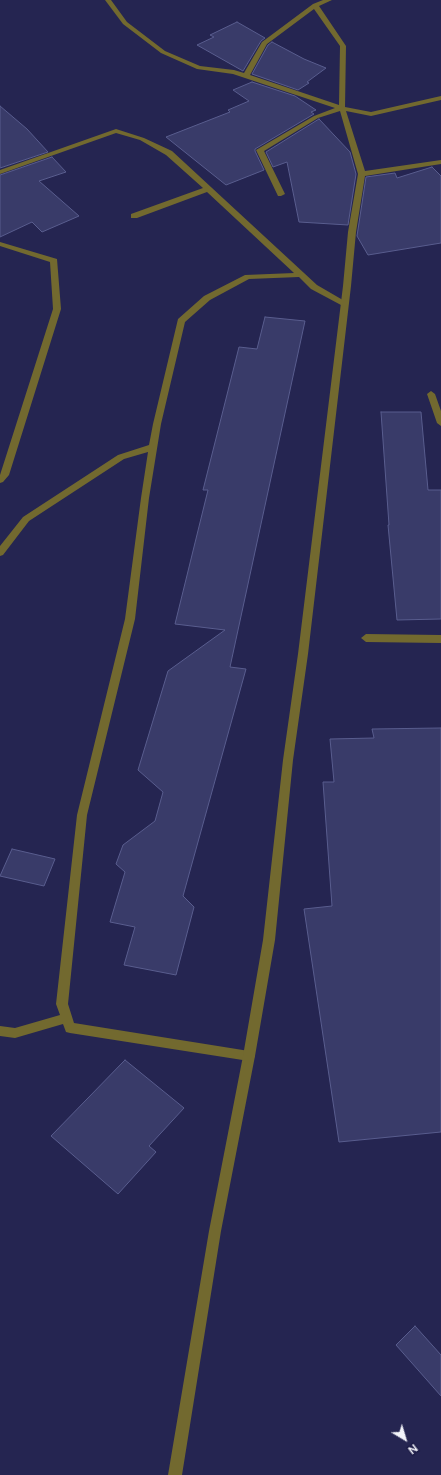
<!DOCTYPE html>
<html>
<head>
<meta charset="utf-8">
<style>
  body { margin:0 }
  #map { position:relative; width:441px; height:1475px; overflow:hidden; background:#252551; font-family:Figtree,sans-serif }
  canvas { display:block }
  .north { position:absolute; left:385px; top:1419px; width:40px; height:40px; -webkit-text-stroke:3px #1c1b46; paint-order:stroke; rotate:142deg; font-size:11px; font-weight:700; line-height:16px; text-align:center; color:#f3f4fa }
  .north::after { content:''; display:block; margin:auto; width:14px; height:18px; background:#f3f4fa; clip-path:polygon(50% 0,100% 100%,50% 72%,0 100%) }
</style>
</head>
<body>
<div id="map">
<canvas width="441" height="1475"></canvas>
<div class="north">N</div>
</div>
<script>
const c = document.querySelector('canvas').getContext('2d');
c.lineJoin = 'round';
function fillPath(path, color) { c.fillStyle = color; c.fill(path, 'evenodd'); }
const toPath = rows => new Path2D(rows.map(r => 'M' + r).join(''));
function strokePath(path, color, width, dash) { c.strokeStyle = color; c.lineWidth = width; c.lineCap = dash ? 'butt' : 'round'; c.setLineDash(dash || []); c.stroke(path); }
const building = toPath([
  [237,22,265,38,261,41,243,71,197,45,214,37,210,35,237,22],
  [272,42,304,59,326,68,307,82,309,83,298,90,252,74,268,45,272,42],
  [252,82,295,96,316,110,311,112,314,114,255,149,255,151,264,170,226,185,166,137,230,112,228,110,249,101,233,90,252,82],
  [0,106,27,129,48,152,0,168,0,106],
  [319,119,350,152,356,174,348,225,299,222,287,162,273,167,266,152,319,119],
  [52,157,66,172,39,181,79,216,42,232,32,222,0,237,0,175,52,157],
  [432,167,441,176,441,243,368,255,357,236,366,177,395,173,397,178,432,167],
  [265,317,305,321,230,667,246,669,183,896,194,907,176,975,124,965,135,927,110,922,125,872,116,864,123,845,155,821,163,792,138,770,168,671,225,630,175,624,208,490,203,490,239,347,257,349,265,317],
  [381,412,421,412,428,490,441,490,441,619,397,620,388,525,389,525,381,412],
  [441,728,441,1132,339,1142,304,909,332,906,323,782,334,782,330,739,374,738,372,729,441,728],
  [12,849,55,859,44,886,0,876,12,849],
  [125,1060,184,1108,149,1146,156,1152,118,1194,51,1136,125,1060],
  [415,1326,441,1355,441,1396,396,1345,415,1326]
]);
fillPath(building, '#393b69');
strokePath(building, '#595d8e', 1);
fillPath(toPath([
  [116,129,144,138,172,151,317,285,348,303,344,305,341,305,311,289,299,277,249,279,210,300,185,322,161,424,149,498,135,619,87,815,68,1004,74,1023,249,1051,253,1052,255,1056,253,1060,249,1061,70,1033,66,1032,63,1024,15,1038,0,1036,0,1026,15,1028,60,1015,56,1004,77,815,125,619,141,498,148,452,124,459,29,521,3,555,0,556,0,546,23,517,118,455,149,445,153,424,178,319,204,296,245,275,294,273,207,192,137,218,131,218,131,214,203,188,166,155,140,140,116,133,0,174,0,170,116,129],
  [431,391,435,394,441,411,441,426,437,423,427,394,431,391],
  [366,634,441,635,441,643,366,642,361,638,366,634]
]), '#72692f');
fillPath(toPath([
  [105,0,111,0,127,22,165,51,200,66,234,70,244,73,262,42,313,4,323,0,332,0,319,6,346,46,345,107,371,112,441,96,441,100,371,116,346,111,365,171,441,160,441,164,365,176,356,232,351,286,308,654,293,760,275,940,255,1056,221,1231,182,1475,168,1475,209,1231,243,1056,263,940,283,760,298,654,343,286,348,232,358,174,340,111,318,118,264,151,285,194,281,196,278,196,256,150,314,116,335,108,233,74,197,69,161,53,123,24,105,0],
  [314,9,340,46,339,105,250,75,267,44,314,9],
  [0,242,57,259,61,309,9,475,3,482,0,483,0,475,53,309,50,262,0,246,0,242]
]), '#72692f');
</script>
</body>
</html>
